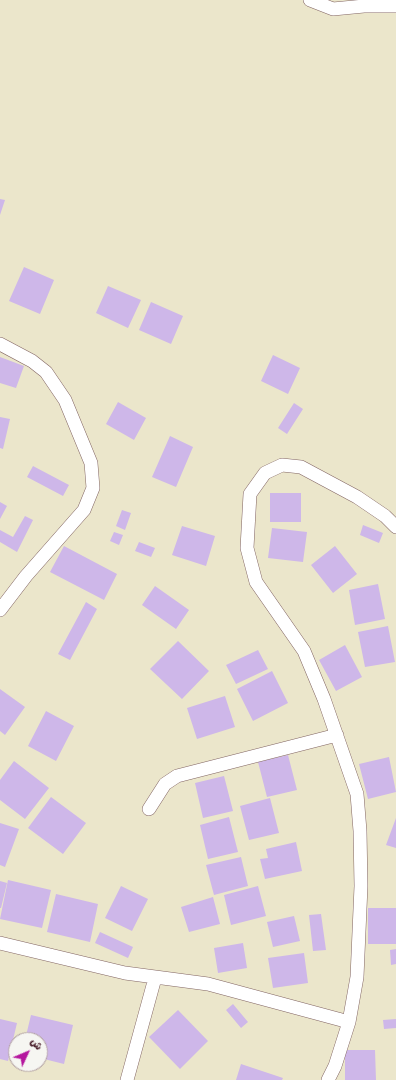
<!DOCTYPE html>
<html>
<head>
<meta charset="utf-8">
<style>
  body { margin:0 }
  #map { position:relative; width:396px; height:1080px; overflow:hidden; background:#ebe6cb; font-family:Sriracha,"Playpen Sans Arabic",sans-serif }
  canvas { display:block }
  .north { position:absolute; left:8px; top:1032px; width:40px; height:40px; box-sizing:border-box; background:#f6f6f2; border:1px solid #b1a0a2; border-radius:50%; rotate:46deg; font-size:11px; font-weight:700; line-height:16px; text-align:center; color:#4a1f2b }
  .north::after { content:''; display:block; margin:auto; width:14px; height:18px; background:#b5179e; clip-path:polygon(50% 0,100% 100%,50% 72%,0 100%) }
</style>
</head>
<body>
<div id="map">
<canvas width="396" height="1080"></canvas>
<div class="north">ش</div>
</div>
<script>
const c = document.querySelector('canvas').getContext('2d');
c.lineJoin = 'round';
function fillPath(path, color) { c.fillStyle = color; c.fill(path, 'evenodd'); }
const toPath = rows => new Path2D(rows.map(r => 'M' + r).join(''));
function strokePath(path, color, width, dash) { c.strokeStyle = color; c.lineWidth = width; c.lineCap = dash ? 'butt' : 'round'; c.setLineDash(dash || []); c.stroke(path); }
fillPath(toPath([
  [0,199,5,200,0,215],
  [24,267,54,280,40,314,9,301],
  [108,286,141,300,128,328,96,313],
  [151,302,183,316,171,344,139,330],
  [273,355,300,368,288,394,261,381],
  [0,357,24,366,16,388,0,383],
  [118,402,146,418,134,440,106,424],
  [294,403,303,409,287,434,278,428],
  [0,417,10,419,3,449,0,448],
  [170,436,193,447,176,487,152,477],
  [33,466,69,485,63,496,27,477],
  [270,493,301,493,301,522,270,522],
  [0,502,7,506,0,519],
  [122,510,131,513,125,530,116,526],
  [25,516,33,520,17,552,0,542,0,530,13,537],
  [363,525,383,533,379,543,360,535],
  [182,526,215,536,206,566,172,555],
  [272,528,307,532,303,562,268,558],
  [114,532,123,535,119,545,110,541],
  [139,542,155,548,151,557,135,551],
  [64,546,117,574,104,600,50,572],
  [335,546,357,574,333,593,311,565],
  [378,584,385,619,355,625,349,590],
  [155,586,189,610,176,629,142,605],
  [86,602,97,609,70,660,58,654],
  [388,626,395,662,365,667,358,632],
  [178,641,209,671,182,699,150,669],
  [345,645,362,677,336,691,319,660],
  [258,650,268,669,236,684,226,665],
  [272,671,288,703,253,721,237,689],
  [0,689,25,707,5,735,0,731],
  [225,696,235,727,197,739,187,708],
  [46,711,74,726,56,761,28,746],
  [288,755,297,790,267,797,258,762],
  [389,757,396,792,368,799,359,764],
  [14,761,49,788,25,819,0,800,0,780],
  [224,776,233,811,203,818,195,783],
  [51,797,86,823,63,854,28,828],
  [270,798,279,833,249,840,240,806],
  [229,817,238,852,208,859,200,825],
  [396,818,396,848,386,845],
  [0,823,19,829,5,867,0,865],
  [296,842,302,871,265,879,260,859,268,858,266,849],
  [241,857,248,886,214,895,206,865],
  [8,880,51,890,42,928,0,919],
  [0,881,7,883,1,908,0,908],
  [121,886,148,899,132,931,105,918],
  [258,886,266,916,231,925,224,895],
  [56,894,98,904,90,942,47,932],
  [213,897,220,924,189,932,181,907],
  [368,908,396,908,396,944,368,944],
  [321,914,326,950,313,951,309,915],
  [294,916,300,941,273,947,267,922],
  [100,932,133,947,128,958,95,943],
  [243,943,247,968,218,973,214,948],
  [396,949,396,964,391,965,390,950],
  [304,953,308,983,273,988,268,958],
  [233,1004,248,1022,241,1028,226,1010],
  [178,1010,208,1041,180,1069,149,1037],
  [31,1015,73,1025,64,1064,40,1058,40,1040,25,1040],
  [0,1019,17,1023,8,1061,0,1059],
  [396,1019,396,1028,384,1029,383,1020],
  [345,1050,375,1050,376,1080,345,1080],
  [241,1064,283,1078,282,1080,236,1080]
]), '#ceb7e9');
const minor = toPath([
  [310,0,333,9,364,6,396,6],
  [0,344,32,361,46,372,65,400,91,463,93,488,84,510,26,576,0,610],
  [149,809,165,784,177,776,337,735],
  [0,943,125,973,208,984,349,1022],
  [127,1080,155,978],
  [328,1080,335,1066,349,1022,357,977,361,886,360,831,357,794,324,699,304,651,256,582,247,548,250,494,265,473,282,465,301,467,357,497,385,516,396,527]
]);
strokePath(minor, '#826563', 14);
strokePath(minor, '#fff', 13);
</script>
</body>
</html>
